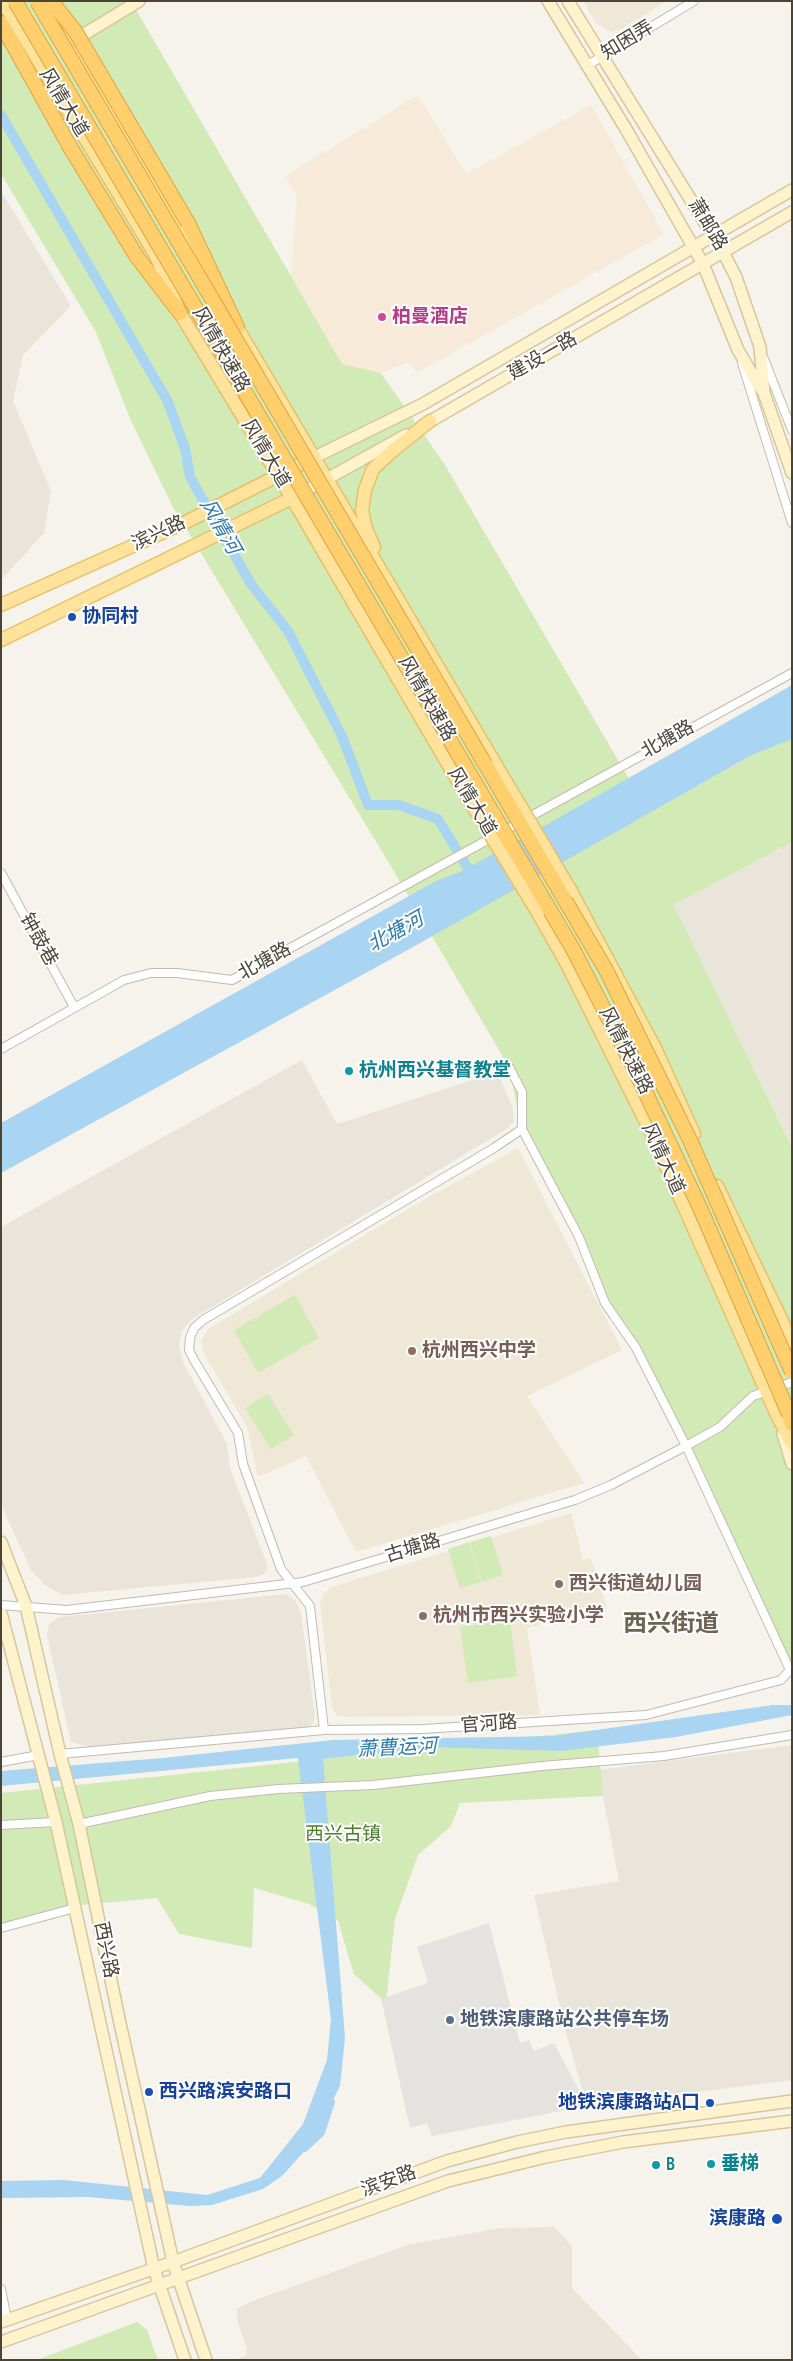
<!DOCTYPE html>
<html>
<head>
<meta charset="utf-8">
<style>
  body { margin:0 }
  #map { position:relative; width:793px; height:2361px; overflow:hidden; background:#f6f3ec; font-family:"Sofia Sans Condensed",sans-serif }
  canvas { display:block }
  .frame { position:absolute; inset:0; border:2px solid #4b4439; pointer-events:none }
</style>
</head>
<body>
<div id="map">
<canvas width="793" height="2361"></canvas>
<div class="frame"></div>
</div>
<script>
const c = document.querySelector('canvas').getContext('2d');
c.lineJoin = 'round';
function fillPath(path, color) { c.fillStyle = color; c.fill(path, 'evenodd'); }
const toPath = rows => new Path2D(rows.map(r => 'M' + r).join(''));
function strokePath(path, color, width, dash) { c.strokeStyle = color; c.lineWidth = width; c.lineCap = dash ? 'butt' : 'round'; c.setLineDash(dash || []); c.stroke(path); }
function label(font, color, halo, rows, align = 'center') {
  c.font = font + ' "Sofia Sans Condensed","Noto Sans SC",sans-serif'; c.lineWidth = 4; c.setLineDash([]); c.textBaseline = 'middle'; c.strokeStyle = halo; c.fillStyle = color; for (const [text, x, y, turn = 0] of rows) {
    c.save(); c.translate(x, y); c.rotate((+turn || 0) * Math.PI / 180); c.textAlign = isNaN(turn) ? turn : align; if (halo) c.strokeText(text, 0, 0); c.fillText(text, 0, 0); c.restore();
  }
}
fillPath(toPath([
  [1,191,71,306,23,355,13,401,51,491,44,533,1,580],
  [792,842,792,1146,674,905],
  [302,1060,337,1124,497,1072,512,1105,514,1122,505,1130,192,1319,182,1331,179,1346,183,1362,227,1444,230,1468,268,1567,264,1574,255,1577,63,1595,46,1586,31,1570,1,1505,1,1227],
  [286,1594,295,1600,301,1612,315,1717,314,1722,308,1727,95,1748,71,1742,47,1635,49,1624,60,1617],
  [792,1745,792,2080,587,2106,566,2033,534,1895,619,1881,598,1770],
  [554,2227,572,2246,572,2288,642,2360,234,2360,246,2356,247,2348,237,2320,237,2309,250,2302,407,2245,500,2228]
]), '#eae5da');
fillPath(toPath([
  [418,95,466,174,591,105,664,234,417,373,408,362,381,373,342,364,291,276,297,195,285,176]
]), '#f7ead8');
fillPath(toPath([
  [583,1,667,1,621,29,611,32,596,23],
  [518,1148,622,1350,527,1396,584,1483,356,1552,306,1456,258,1477,247,1427,203,1352,201,1341,208,1329,420,1202],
  [571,1513,583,1560,591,1558,607,1608,527,1628,540,1715,345,1717,337,1716,332,1707,320,1603,324,1593,332,1587]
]), '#efe8d6');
fillPath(toPath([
  [1,1,131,1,342,364,381,373,445,465,649,813,750,756,792,739,792,842,674,905,792,1147,792,1673,636,1348,605,1303,579,1237,522,1129,509,1067,389,863,173,507,131,421,96,332,1,174],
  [295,1295,319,1338,258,1373,234,1330],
  [268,1394,294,1435,271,1449,245,1408],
  [491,1536,503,1575,482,1582,470,1542],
  [469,1542,481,1582,460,1588,448,1549],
  [510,1620,517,1676,468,1683,460,1627],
  [597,1730,603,1796,460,1803,451,1826,418,1855,395,1919,386,2003,354,1974,338,1921,309,1904,254,1888,252,1948,179,1934,157,1898,59,1907,1,1923,1,1793],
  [137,2322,147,2330,158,2360,37,2360]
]), '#d2eab5');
fillPath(toPath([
  [489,1923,520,2043,529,2040,534,2051,554,2043,587,2106,432,2136,427,2123,410,2128,381,1999,428,1983,417,1947]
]), '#e5e3e0');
fillPath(toPath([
  [792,685,792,739,750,756,413,947,1,1173,1,1123,436,881,462,871,553,821],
  [773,1705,792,1705,792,1715,676,1737,561,1751,432,1747,323,1759,345,2038,340,2086,311,2144,282,2176,263,2189,212,2205,190,2206,88,2197,1,2198,1,2181,64,2180,207,2195,260,2178,303,2124,327,2060,331,2019,298,1758,1,1786,1,1771,163,1758,333,1740,554,1736]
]), '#a9d4f2');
strokePath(toPath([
  [1,115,167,400,185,448,190,477,251,584,288,631,342,736,368,805,399,805,438,819,474,878],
  [304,2147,320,2132,330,2102]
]), '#a9d4f2', 10);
const street = toPath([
  [588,65,694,1],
  [764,359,792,430],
  [742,363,792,523],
  [1,873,74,1007],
  [1,1049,124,980,151,973,177,973,232,980,792,673],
  [1,1605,67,1610,303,1582,575,1500,611,1485,686,1446,720,1427,753,1396,792,1382],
  [324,1730,310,1606,281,1569,243,1464,238,1433,194,1360,189,1350,190,1338,194,1328,203,1320,494,1148,522,1129,522,1092,509,1067],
  [60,1754,324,1730,423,1729,646,1715,781,1680,790,1670,686,1446,636,1348,605,1303,579,1237,522,1129],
  [1,1762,39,1755],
  [79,1824,210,1796,278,1789,373,1785,542,1766,664,1756,792,1735],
  [1,1825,56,1822],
  [1,1928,75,1908],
  [1,2289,7,2320]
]);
const secondary = toPath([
  [548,1,626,129,703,264,738,350,761,389],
  [568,1,723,252,736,277,760,347,764,393,792,473],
  [73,41,139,1],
  [422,426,792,212],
  [315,457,423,404,792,190],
  [298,495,406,435],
  [783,1434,792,1464],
  [1,1542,26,1606,60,1754,79,1824,119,2019,173,2262,206,2360],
  [1,1613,56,1822,154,2269,185,2360],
  [1,2322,173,2262,447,2161,517,2142,566,2132,792,2101],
  [1,2342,448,2181,546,2157,623,2142,792,2121]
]);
const primary = toPath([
  [2,1,155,254,180,313,292,498,462,788],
  [68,33,206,274],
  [232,319,496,765],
  [374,547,366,529,362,510,365,490,373,469,391,452,430,421],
  [1,605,184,523,315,457],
  [1,640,292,498],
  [571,891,655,1048,694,1134],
  [538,913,567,964,649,1128,776,1413,792,1444],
  [717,1186,792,1342]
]);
const highway = toPath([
  [1,23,70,147,137,257,180,313],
  [188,223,237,327],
  [789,1414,792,1424]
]);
strokePath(street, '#c2bbae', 10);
strokePath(secondary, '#d6c79b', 14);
strokePath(primary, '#e6c16a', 15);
strokePath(highway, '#e0a43c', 16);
strokePath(street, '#fff', 8);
strokePath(secondary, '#fff3cd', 11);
strokePath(primary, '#ffe39c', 12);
strokePath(highway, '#ffcf6e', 14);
const primaryBridge = toPath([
  [496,765,571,891],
  [462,788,538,913]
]);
const highwayBridge = toPath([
  [15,1,574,951,633,1066,701,1210,789,1414],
  [37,1,606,970,690,1140,792,1372],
  [51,1,75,31,188,223]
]);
strokePath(primaryBridge, '#e6c16a', 15, []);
strokePath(highwayBridge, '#e0a43c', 16, []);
strokePath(primaryBridge, '#ffe39c', 12);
strokePath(highwayBridge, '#ffcf6e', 14);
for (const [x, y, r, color] of [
  [382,317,5,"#d1479c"],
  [72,617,5,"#1a4fb4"],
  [349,1071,5,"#0f9aa8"],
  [412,1351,5,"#8d6e63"],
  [559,1584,5,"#8d6e63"],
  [423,1616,5,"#8d6e63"],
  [450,2020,5,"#5c6f8a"],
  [149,2092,5,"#1a4fb4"],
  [710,2103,5,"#1a4fb4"],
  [711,2164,5,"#0f9aa8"],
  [656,2165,5,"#0f9aa8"],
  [777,2219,6,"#1a4fb4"]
]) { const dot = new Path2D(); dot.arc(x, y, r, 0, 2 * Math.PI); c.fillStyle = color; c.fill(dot); strokePath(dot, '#fff', 2); }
label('19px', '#4b4439', '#fff', [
  ["知困弄",628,41,-31],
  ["风情大道",63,103,59],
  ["萧邮路",707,225,59],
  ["风情快速路",220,350,60],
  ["建设一路",543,357,-30],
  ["风情大道",265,454,59],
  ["滨兴路",159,534,-25],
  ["风情快速路",426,699,60],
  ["北塘路",668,740,-29],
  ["风情大道",471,802,59],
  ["钟鼓巷",38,940,61],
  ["北塘路",265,962,-29],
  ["风情快速路",625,1051,63],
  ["风情大道",662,1159,65],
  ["古塘路",413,1549,-17],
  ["官河路",489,1725,-4],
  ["西兴路",105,1950,79],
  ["滨安路",389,2182,-20]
]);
label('bold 19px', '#b23c85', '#fff', [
  ["柏曼酒店",392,317]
], 'left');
label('bold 19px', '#164399', '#fff', [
  ["协同村",82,617],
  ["西兴路滨安路口",159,2092],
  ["地铁滨康路站A口",700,2103,"right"],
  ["滨康路",766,2219,"right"]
], 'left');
label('bold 19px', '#0d838f', '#fff', [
  ["杭州西兴基督教堂",359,1071],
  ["垂梯",721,2164],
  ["B",666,2165]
], 'left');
label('bold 19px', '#785e54', '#fff', [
  ["杭州西兴中学",422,1351],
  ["西兴街道幼儿园",569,1584],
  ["杭州市西兴实验小学",433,1616]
], 'left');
label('19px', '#4a7f2a', '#fff', [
  ["西兴古镇",343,1835]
]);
label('bold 19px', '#4e5e75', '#fff', [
  ["地铁滨康路站公共停车场",460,2020]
], 'left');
label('italic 20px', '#2e7ab2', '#fff', [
  ["风情河",219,527,60],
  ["北塘河",396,933,-29],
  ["萧曹运河",397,1749,-3]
]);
label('bold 24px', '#6e6250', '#fff', [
  ["西兴街道",671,1625]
]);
</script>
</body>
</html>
